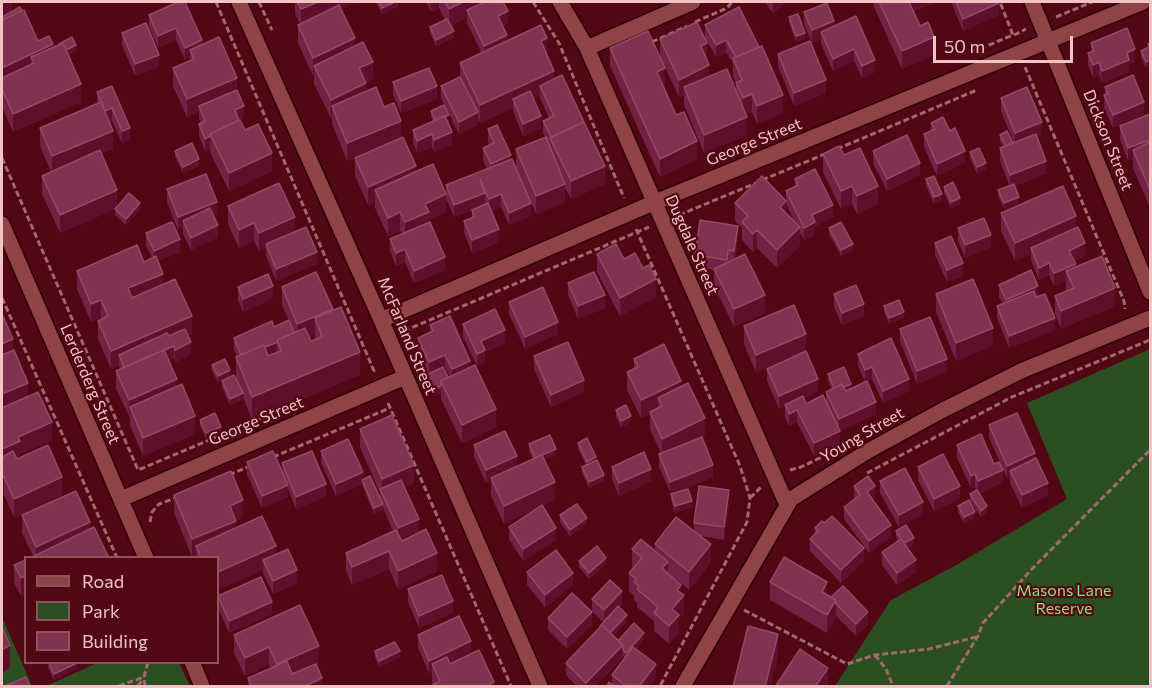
<!DOCTYPE html>
<html>
<head>
<meta charset="utf-8">
<style>
  body { margin:0 }
  #map { position:relative; width:1152px; height:688px; overflow:hidden; background:#510714; font-family:Commissioner,sans-serif }
  canvas { display:block }
  .frame { position:absolute; inset:0; border:3px solid #f2c5c4; pointer-events:none }
  .legend { position:absolute; left:24px; top:556px; width:195px; height:108px; box-sizing:border-box; background:#510714; border:2px solid #91535a; margin:0; padding:8px 10px; list-style:none; font-size:18px; color:#f2c5c4 }
  .legend li { display:flex; align-items:center; gap:12px; height:30px }
  .legend b { width:30px; border:2px solid #91535a }
  .scale { position:absolute; left:933px; top:36px; width:140px; height:27px; box-sizing:border-box; border:3px solid #f2c5c4; border-top:0; padding-left:8px; font-size:18px; line-height:21px; white-space:nowrap; color:#f2c5c4; -webkit-text-stroke:4px #510714; paint-order:stroke }
</style>
</head>
<body>
<div id="map">
<canvas width="1152" height="688"></canvas>
<div class="frame"></div>
<ul class="legend">
<li><b style="height:8px;background:#904346"></b>Road</li>
<li><b style="height:16px;background:#2b4f21"></b>Park</li>
<li><b style="height:16px;background:#803351"></b>Building</li>
</ul>
<div class="scale">50 m</div>
</div>
<script>
const c = document.querySelector('canvas').getContext('2d');
c.lineJoin = 'round';
function fillPath(path, color) { c.fillStyle = color; c.fill(path, 'evenodd'); }
const toPath = rows => new Path2D(rows.map(r => 'M' + r).join(''));
function strokePath(path, color, width, dash) { c.strokeStyle = color; c.lineWidth = width; c.lineCap = dash ? 'butt' : 'round'; c.setLineDash(dash || []); c.stroke(path); }
function label(font, color, halo, rows, align = 'center') {
  c.font = font + ' Commissioner,sans-serif'; c.lineWidth = 4.5; c.setLineDash([]); c.textBaseline = 'middle'; c.strokeStyle = halo; c.fillStyle = color; for (const [text, x, y, turn = 0] of rows) {
    c.save(); c.translate(x, y); c.rotate((+turn || 0) * Math.PI / 180); c.textAlign = isNaN(turn) ? turn : align; if (halo) c.strokeText(text, 0, 0); c.fillText(text, 0, 0); c.restore();
  }
}
fillPath(toPath([
  [1150,349,1150,686,835,686,891,600,958,564,1067,499,1027,403],
  [2,617,32,686,2,686],
  [97,663,179,663,190,686,46,686]
]), '#2b4f21');
const minor = toPath([
  [239,2,381,320,540,686],
  [560,2,587,48,787,505],
  [1032,2,1150,292],
  [587,48,693,2],
  [2,224,146,558],
  [381,320,653,203,1143,2],
  [121,499,405,377],
  [192,662,202,686],
  [683,686,791,499,868,451,943,410,1021,371,1150,318]
]);
strokePath(minor, '#2e0004', 18);
strokePath(toPath([
  [216,2,374,371,371,373],
  [259,2,272,30],
  [533,2,559,43,624,198],
  [1056,17,1092,2],
  [695,22,727,8,732,2],
  [1014,35,1026,29],
  [652,42,687,26],
  [972,52,1013,35,1000,2],
  [1025,67,1124,301,1125,309],
  [837,149,977,90],
  [2,158,138,470,273,413],
  [762,180,825,154],
  [679,215,756,183],
  [636,229,740,466,750,498,747,522,660,686],
  [2,298,117,558],
  [404,331,649,227],
  [388,403,511,686],
  [273,457,390,408],
  [790,470,801,467,828,454],
  [867,473,1012,397,1150,340],
  [229,475,250,466],
  [750,498,762,486],
  [150,522,152,512,159,504,176,498],
  [744,610,847,664,875,655,929,649,976,637],
  [875,655,886,669,893,686],
  [119,686,144,677],
  [138,686,143,679],
  [145,686,144,677,148,662],
  [947,686,978,636,983,623,1032,569,1150,450]
]), '#a3686e', 3, [6, 3]);
strokePath(minor, '#904346', 15);
fillPath(toPath([
  [2,2,12,2,12,11,38,41,53,47,76,51,69,55,81,102,13,132,2,107],
  [178,2,202,44,237,90,244,118,240,120,245,130,272,171,229,191,210,152,210,149,205,151,199,136,199,124,201,123,199,119,199,112,187,117,173,86,173,68,190,61,190,58,185,60,176,40,158,48,149,27,149,15],
  [295,2,357,2,341,9,355,47,373,80,366,83,366,92,384,107,401,138,416,172,446,192,446,185,487,169,483,161,483,148,489,145,488,142,488,129,511,159,531,216,509,225,501,207,491,211,499,242,472,253,464,233,464,221,472,218,472,210,454,217,446,199,446,212,429,220,429,222,445,270,414,283,405,262,396,266,390,251,390,239,402,234,400,230,388,236,375,208,375,202,368,205,355,176,355,158,347,161,332,124,332,117,331,118,314,84,314,75,313,76,298,43,298,25,300,24,295,14],
  [376,2,398,2,398,6,382,14],
  [426,2,481,2,481,3,508,23,503,26,507,40,547,55,554,79,605,184,571,199,565,188,565,202,536,214,516,167,516,149,545,137,543,133,543,121,549,118,540,98,540,95,534,98,541,128,523,136,513,111,513,108,480,123,478,118,478,125,459,134,441,98,441,86,460,77,460,63,481,52,467,23,467,17,451,26,454,38,436,46,430,33,430,27,445,20,439,8,431,12],
  [764,2,787,2,773,13],
  [874,2,936,2,914,11,934,55,902,69,874,7],
  [951,2,998,2,999,15,963,31],
  [739,7,783,113,757,124,752,112,746,114,747,135,704,153,684,105,684,95,679,97,660,57,660,39,707,60,709,76,736,90,736,84,733,76,733,64,726,52,716,57,705,38,705,25],
  [804,12,834,26,875,72,862,78,854,61,833,71,821,44,821,39,812,43,804,24],
  [789,17,805,39,796,42,789,23],
  [122,33,159,67,135,76,122,45],
  [1091,43,1135,62,1129,64,1129,72,1102,83,1099,75,1093,77,1088,66,1088,53,1091,52],
  [1150,43,1150,66,1146,68,1141,57,1141,51,1148,48,1148,44],
  [610,48,665,86,663,87,676,115,697,159,660,177,610,66],
  [778,54,826,93,794,106,778,66],
  [393,82,437,99,401,113,393,95],
  [112,86,130,140,122,143,112,121,109,122,113,149,101,153,117,206,140,209,126,225,115,215,115,209,60,233,42,194,42,176,51,172,40,146,40,128,97,103,97,92],
  [1105,87,1144,114,1113,128,1104,108],
  [1001,98,1042,134,1037,136,1046,173,1015,186,1019,203,1004,209,998,196,998,190,1009,185,1000,161,1000,148,1003,147,1000,141,1000,135,1013,143,1014,143,1001,111],
  [431,111,449,121,448,122,452,144,434,152,432,147,417,153,413,142,413,130,433,121,431,117],
  [1150,114,1150,214,1150,208,1133,168,1133,159,1128,161,1120,139,1120,126],
  [931,123,965,163,937,176,924,147,924,134,931,131],
  [175,151,199,166,183,173,175,157],
  [873,151,920,175,887,191,873,163],
  [970,152,986,169,977,174,970,158],
  [823,154,844,155,878,204,857,214,852,204,841,209,823,172],
  [795,179,833,217,815,226,815,235,804,240,800,233,800,245,777,268,757,248,753,252,742,240,742,228,735,221,735,203,786,200,786,191,795,186],
  [786,204,795,222,786,213],
  [926,179,942,200,934,204,926,186],
  [944,187,960,204,951,208,944,193],
  [167,189,217,214,214,215,218,237,191,250,183,234,183,228,178,230,167,202],
  [228,206,295,232,317,264,276,281,266,256,266,248,259,251,254,241,239,248,228,224],
  [1001,213,1076,228,1085,256,1074,261,1076,267,1115,306,1061,329,1055,314,1055,296,1067,291,1066,289,1066,280,1054,286,1049,275,1039,280,1031,260,1031,254,1015,261,1001,231],
  [1150,225,1150,240,1149,238,1149,226],
  [829,228,853,250,841,256,829,234],
  [958,228,991,247,965,258,958,241],
  [146,233,180,252,158,261,163,284,192,334,188,335,191,354,175,362,174,358,169,360,177,387,195,434,143,456,130,425,130,418,116,389,116,371,120,369,119,366,111,369,98,339,98,321,101,319,101,318,91,322,77,289,77,271,144,262,152,258,146,246],
  [738,238,735,259,765,313,734,327,714,286,714,270,695,267,695,255],
  [935,243,963,276,947,282,935,255],
  [597,254,624,259,656,297,620,316,597,272],
  [568,283,605,308,578,319,568,295],
  [999,285,1038,297,1055,330,1009,348,997,318,997,306,1003,304,999,297],
  [238,287,273,298,243,312,238,300],
  [282,287,333,310,360,375,252,420,243,397,243,400,230,405,222,387,222,381,236,378,236,357,237,357,234,350,234,338,274,327,289,321,282,305],
  [315,334,315,340,311,341,309,337],
  [834,294,864,316,842,325,834,307],
  [936,294,993,346,956,361,936,312],
  [509,302,558,334,525,349,509,314],
  [884,306,904,318,889,324,884,312],
  [2,314,28,396,52,440,20,454,20,458,62,495,14,517,4,495,2,496],
  [463,324,505,343,485,352,485,362,477,366,463,337],
  [430,325,470,367,496,427,462,443,441,399,441,393,434,396,426,381,426,375,429,374,418,350,418,338,430,332],
  [445,367,450,377,448,377,444,368],
  [744,326,806,352,818,391,804,398,806,404,826,400,826,392,832,389,828,381,828,374,851,388,865,382,858,366,858,354,909,391,883,403,872,379,867,381,876,414,840,431,840,443,814,456,797,422,789,426,785,417,785,406,779,409,767,381,767,369,780,363,756,373,744,344],
  [900,329,947,371,917,384,900,341],
  [534,356,584,392,551,407,534,369],
  [634,359,681,386,705,436,702,437,713,477,677,492,692,507,675,513,671,500,671,494,659,467,659,454,661,453,650,430,650,414,641,418,627,390,627,372,634,369],
  [212,365,230,376,218,382,212,371],
  [616,410,631,422,621,427,616,417],
  [200,420,221,433,206,439,200,426],
  [989,425,1035,459,1048,495,1022,508,1010,483,1010,477,1007,478,989,438],
  [360,429,414,483,404,487,419,531,401,539,437,571,398,589,389,569,352,585,346,571,346,553,393,531,383,508,383,510,374,514,362,484,336,496,321,463,321,451,363,480,380,497,380,493,360,447],
  [578,443,596,460,604,481,589,488,582,473,582,467,586,465,578,449],
  [529,444,556,455,544,460,555,500,542,506,556,540,523,561,509,539,509,527,536,509,504,524,491,496,491,480,486,483,474,457,474,445,517,467,533,459,529,451],
  [957,445,1003,482,979,494,987,513,981,517,970,501,970,494,976,490,975,487,971,488,957,458],
  [247,462,282,472,282,463,326,496,296,509,288,489,288,497,262,508,247,475],
  [612,467,651,481,619,496,612,479],
  [918,467,960,498,934,511,918,480],
  [880,481,923,514,899,527,880,493],
  [854,486,875,498,873,500,891,537,869,553,844,519,844,507,854,499],
  [174,495,243,518,236,521,236,528,276,555,297,583,273,594,263,573,263,570,218,590,218,558,196,558,196,556,192,557,174,513],
  [729,503,724,540,701,536,711,562,689,590,668,573,681,593,684,613,679,619,679,633,669,644,654,631,654,621,637,607,637,603,634,600,634,596,629,591,629,573,633,568,632,567,632,549,655,551,655,544,694,530,694,523],
  [958,506,975,518,964,523,958,512],
  [22,515,90,529,33,556,22,533],
  [560,515,587,524,570,536,560,522],
  [815,528,864,560,841,583,810,551,810,539,815,533],
  [896,531,914,544,908,548,916,572,897,585,882,565,882,552,898,541,896,537],
  [26,560,26,594,21,596,14,583,14,565],
  [579,561,606,564,589,579,579,567],
  [527,572,573,585,545,607,527,585],
  [770,582,827,595,868,624,856,636,836,616,836,618,827,633,770,600],
  [408,589,453,613,419,628,408,602],
  [218,596,272,614,229,633,218,608],
  [592,599,622,604,619,607,627,621,613,636,618,641,644,639,636,649,656,677,649,687,607,687,612,684,612,675,625,658,623,656,623,657,595,687,577,687,566,675,566,663,600,627,600,626,603,622,592,611],
  [548,618,592,624,567,649,548,630],
  [234,635,319,664,316,665,322,687,248,687,248,678,270,668,269,665,245,676,234,653],
  [418,635,471,654,494,687,433,685,432,682,432,672,429,673,418,648],
  [375,651,400,657,379,667,375,657],
  [48,663,78,663,78,668,54,680,48,668]
]), '#732144');
fillPath(toPath([
  [2,2,12,2,12,15,2,20],
  [318,2,357,2,301,27,301,9],
  [395,2,398,2,398,6,382,14,382,8],
  [431,2,439,2,439,8,431,12],
  [463,2,481,2,481,10,467,10,467,17,449,27,449,9],
  [773,2,787,2,773,13],
  [907,2,936,2,907,14],
  [999,3,999,15,963,31,963,19],
  [508,11,508,23,498,28,498,16],
  [834,21,834,34,821,32,821,39,812,43,812,30],
  [176,28,176,40,158,48,158,36],
  [454,31,454,38,436,46,436,40],
  [805,33,805,39,796,42,796,36],
  [507,35,507,47,484,58,484,46],
  [934,37,934,55,902,69,902,51],
  [355,38,355,56,314,66,314,75,313,76,313,58],
  [547,38,547,56,541,41],
  [202,40,202,52,190,50,190,58,185,60,185,48],
  [726,40,726,52,716,57,716,45],
  [707,43,707,61,701,46],
  [53,44,53,62,34,63,31,57,31,72,2,86,2,68],
  [76,45,76,51,64,58,64,52],
  [854,49,854,61,833,71,833,59],
  [1135,49,1135,62,1129,64,1129,72,1102,83,1102,71,1127,53],
  [159,55,159,67,135,76,135,64],
  [875,60,875,72,862,78,862,66],
  [1150,60,1150,66,1146,68,1146,62],
  [373,62,373,80,359,86,359,68],
  [1099,62,1099,75,1093,77,1093,65],
  [709,65,709,83,684,87,684,95,679,97,679,80],
  [665,68,665,86,657,90,657,72],
  [554,71,554,89,540,86,540,95,516,106,513,99,513,108,480,123,480,105],
  [237,78,237,96,199,106,199,112,187,117,187,99],
  [826,80,826,93,794,106,794,93],
  [366,83,366,101,332,106,332,117,331,118,331,100],
  [81,84,81,102,13,132,13,114],
  [437,86,437,99,401,113,401,101],
  [752,94,752,112,743,116,743,98],
  [783,95,783,113,757,124,757,106],
  [1144,102,1144,114,1113,128,1113,115],
  [244,106,244,118,235,123,235,110],
  [112,108,112,121,105,124,105,111],
  [478,112,478,125,459,134,459,122],
  [541,116,541,128,523,136,523,124],
  [747,117,747,135,704,153,704,135],
  [401,121,401,139,347,161,347,143],
  [1042,122,1042,134,1015,145,1015,133],
  [130,128,130,140,122,143,122,131],
  [113,131,113,149,52,174,52,156],
  [452,132,452,144,434,152,434,140],
  [432,134,432,147,417,153,417,141],
  [210,136,210,149,205,151,205,139],
  [1150,140,1150,152,1133,150,1133,159,1128,161,1128,148],
  [697,141,697,159,660,177,660,159],
  [965,151,965,163,937,176,937,164],
  [272,153,272,171,229,191,229,173],
  [511,155,511,167,491,176,491,164],
  [199,159,199,166,183,173,183,167],
  [1046,161,1046,173,1010,188,1010,175],
  [920,163,920,175,887,191,887,179],
  [986,163,986,169,977,174,977,167],
  [416,166,416,184,375,190,375,202,368,205,368,187],
  [605,166,605,184,571,199,571,181],
  [565,184,565,202,536,214,536,196],
  [852,186,852,204,841,209,841,191],
  [878,186,878,204,857,214,857,196],
  [117,190,117,208,60,233,60,215],
  [485,193,485,205,454,217,454,205],
  [446,194,446,212,429,220,429,230,405,240,405,222,425,204],
  [501,194,501,207,489,211,489,199],
  [942,194,942,200,934,204,934,197],
  [1019,197,1019,203,1004,209,1004,203],
  [960,198,960,204,951,208,951,202],
  [786,201,786,219,780,207],
  [217,202,217,214,185,227,183,221,183,228,178,230,178,217],
  [140,203,140,209,126,225,126,219],
  [531,203,531,216,509,225,509,213],
  [833,205,833,217,815,226,815,235,804,240,804,228,812,215],
  [400,212,400,230,388,236,388,218],
  [1076,216,1076,234,1031,248,1031,254,1015,261,1015,243],
  [295,217,295,235,266,244,266,248,259,251,259,233],
  [254,223,254,241,239,248,239,230],
  [218,225,218,237,191,250,191,238],
  [738,226,738,238,734,263,734,251],
  [800,227,800,245,777,268,777,250],
  [499,229,499,242,472,253,472,240],
  [757,230,757,248,753,252,753,234],
  [991,235,991,247,965,258,965,245],
  [180,239,180,252,154,263,154,251],
  [1085,243,1085,256,1069,263,1069,251],
  [853,244,853,250,841,256,841,250],
  [405,249,405,262,396,266,396,253],
  [317,252,317,264,276,281,276,269],
  [445,257,445,270,414,283,414,271],
  [963,263,963,276,947,282,947,270],
  [1049,263,1049,275,1039,280,1039,268],
  [1076,264,1076,276,1066,271,1066,280,1054,286,1054,273],
  [163,274,163,292,128,306,128,288],
  [656,279,656,297,620,316,620,298],
  [273,286,273,298,243,312,243,299],
  [1038,286,1038,298,1006,312,1006,300],
  [1115,288,1115,306,1061,329,1061,311],
  [605,295,605,308,578,319,578,306],
  [765,295,765,313,734,327,734,309],
  [101,300,101,318,91,322,91,304],
  [864,304,864,316,842,325,842,313],
  [333,309,333,327,315,318,315,334,297,342,297,324],
  [904,312,904,318,889,324,889,318],
  [192,316,192,334,123,364,119,355,119,366,111,369,111,351],
  [1055,318,1055,330,1009,348,1009,336],
  [558,322,558,334,525,349,525,337],
  [993,328,993,346,956,361,956,343],
  [505,330,505,343,485,352,485,362,477,366,477,354,481,341],
  [806,334,806,352,756,373,756,355],
  [13,339,13,357,2,362,2,344],
  [191,342,191,354,175,362,175,350],
  [277,342,277,354,242,369,242,357],
  [174,346,174,358,147,370,146,358],
  [360,352,360,375,252,420,252,397],
  [445,355,445,367,429,375,429,362],
  [947,359,947,371,917,384,917,371],
  [470,361,470,373,452,381,452,369],
  [872,367,872,379,865,382,865,370],
  [230,370,230,376,218,382,218,376],
  [177,379,177,397,130,407,129,418,129,400],
  [818,379,818,391,779,409,779,396],
  [909,379,909,391,883,403,883,391],
  [584,380,584,392,551,407,551,395],
  [681,381,681,399,662,406,658,398,658,410,650,412,650,414,641,418,641,400],
  [28,383,28,401,2,412,2,394],
  [851,384,851,390,835,391],
  [441,386,441,393,434,396,434,390],
  [243,393,243,400,230,405,230,399],
  [876,402,876,414,840,431,840,443,814,456,814,443,839,431,839,419],
  [496,409,496,427,462,443,462,425],
  [797,410,797,422,789,426,789,414],
  [195,416,195,434,143,456,143,438],
  [631,416,631,422,621,427,621,421],
  [705,418,705,436,662,457,662,439],
  [52,422,52,440,20,454,20,459,2,467,2,449,18,437],
  [221,427,221,433,206,439,206,433],
  [556,449,556,455,535,464,535,458],
  [1035,453,1035,466,1010,471,1010,477,1007,478,1007,466],
  [517,456,517,469,486,483,486,470],
  [596,457,596,464,587,468,587,462],
  [414,465,414,483,383,497,382,493,382,479],
  [713,465,713,477,670,495,670,482],
  [651,469,651,481,619,496,619,483],
  [1003,470,1003,482,978,494,978,481],
  [363,472,362,484,336,496,336,484],
  [975,474,975,487,971,488,971,476],
  [604,475,604,481,589,488,589,482],
  [4,477,4,495,2,496,2,478],
  [62,477,62,495,14,517,14,499],
  [555,482,555,500,504,524,504,506],
  [1048,483,1048,495,1022,508,1022,495],
  [326,484,326,496,296,509,296,497],
  [288,485,288,497,262,508,262,496],
  [875,486,875,498,867,504,867,492],
  [960,486,960,498,934,511,934,499],
  [729,490,729,503,724,540,724,527],
  [243,500,243,518,236,521,236,539,196,546,196,556,192,557,192,539,230,506],
  [692,501,692,507,675,513,675,506],
  [923,502,923,514,899,527,899,515],
  [383,504,383,510,374,514,374,508],
  [987,506,987,513,981,517,981,511],
  [975,512,975,518,964,523,964,517],
  [587,518,587,524,570,536,570,530],
  [419,519,419,531,398,541,398,528],
  [90,522,90,540,36,558,36,547],
  [891,525,891,537,869,553,869,541],
  [556,528,556,540,523,561,523,549],
  [914,538,914,544,903,550,903,544],
  [711,544,711,562,689,590,689,572],
  [276,546,276,564,263,560,263,570,218,590,218,572],
  [864,548,864,560,841,583,841,570],
  [389,551,389,569,352,585,352,567],
  [437,553,437,571,398,589,398,571],
  [606,558,606,564,589,579,589,573],
  [916,560,916,572,897,585,897,573],
  [668,562,668,580,662,568],
  [297,570,297,583,273,594,273,581],
  [573,573,573,585,545,607,545,595],
  [26,576,26,594,21,596,21,578],
  [827,582,827,600,822,592],
  [681,585,681,598,684,595,684,613,679,619,679,633,669,644,669,626,672,609,677,590],
  [622,591,622,604,604,622,604,610],
  [836,600,836,618,827,633,827,615],
  [453,601,453,613,419,628,419,616],
  [272,602,272,614,229,633,229,621],
  [592,612,592,624,567,649,567,637],
  [868,612,868,624,856,636,856,624],
  [627,615,627,621,608,640,608,634],
  [644,633,644,639,626,659,626,653],
  [778,634,778,658,771,687,765,687],
  [471,641,471,654,435,671,432,664,432,672,429,673,429,661],
  [10,645,10,668,2,673,2,650],
  [623,645,623,657,595,687,586,687,586,683],
  [319,646,319,664,277,682,277,664],
  [269,647,269,665,245,676,245,658],
  [400,651,400,657,379,667,379,661],
  [78,663,78,668,54,680,54,674],
  [656,664,656,677,649,687,639,687],
  [828,668,828,687,815,687],
  [322,678,322,687,303,687],
  [494,682,494,687,484,687]
]), '#5f0f2b');
const building = toPath([
  [178,2,185,2,202,40,185,48,176,28,158,36,149,15,178,2],
  [297,2,318,2,301,9,297,2],
  [379,2,395,2,382,8,379,2],
  [445,2,463,2,449,9,445,2],
  [485,2,503,2,508,11,498,16,507,35,484,46,467,10,485,2],
  [879,2,909,2,920,26,928,22,934,37,902,51,879,2],
  [956,2,998,2,999,3,963,19,956,2],
  [827,3,834,21,812,30,804,12,827,3],
  [339,5,355,38,313,58,298,25,339,5],
  [20,7,22,11,2,20,2,17,20,7],
  [739,7,759,47,736,57,726,40,716,45,705,25,739,7],
  [24,10,38,41,49,36,53,44,2,68,2,20,24,10],
  [798,14,805,33,796,36,789,17,798,14],
  [856,16,875,60,862,66,854,49,833,59,821,32,856,16],
  [447,19,454,31,436,40,430,27,447,19],
  [697,22,707,43,701,46,709,65,679,80,660,39,697,22],
  [146,23,159,55,135,64,122,33,146,23],
  [541,25,547,38,541,41,554,71,480,105,460,63,541,25],
  [1127,28,1135,49,1127,53,1129,60,1102,71,1099,62,1093,65,1088,53,1094,51,1091,43,1127,28],
  [648,31,665,68,657,72,676,115,684,112,697,141,660,159,610,48,648,31],
  [72,37,76,45,66,50,63,43,59,44,72,37],
  [219,37,237,78,187,99,173,68,194,59,190,50,219,37],
  [810,41,826,80,794,93,778,54,810,41],
  [363,42,373,62,359,68,366,83,331,100,314,66,363,42],
  [63,43,81,84,13,114,2,89,2,78,34,63,31,57,63,43],
  [1150,43,1150,60,1146,62,1141,51,1149,47,1148,44,1150,43],
  [762,46,783,95,757,106,752,94,743,98,736,83,742,80,733,58,762,46],
  [429,68,437,86,401,101,393,82,429,68],
  [727,69,747,117,704,135,684,87,727,69],
  [562,75,584,122,551,137,543,121,554,116,540,86,562,75],
  [1133,75,1144,102,1113,115,1104,95,1108,94,1105,87,1133,75],
  [460,77,478,112,459,122,441,86,460,77],
  [112,86,130,128,122,131,112,108,105,111,97,92,112,86],
  [376,87,384,107,394,103,401,121,347,143,332,106,376,87],
  [1027,87,1042,122,1015,133,1001,98,1027,87],
  [237,90,244,106,235,110,239,120,210,134,210,136,205,139,199,124,205,121,199,106,237,90],
  [530,91,541,116,523,124,513,99,530,91],
  [101,102,113,131,52,156,40,128,101,102],
  [444,105,449,115,445,117,445,116,435,120,431,111,444,105],
  [1150,114,1150,140,1128,148,1120,126,1150,114],
  [445,116,452,132,434,140,432,134,417,141,413,130,445,116],
  [943,117,950,131,955,128,965,151,937,164,924,134,935,129,931,123,943,117],
  [240,120,245,130,258,124,272,153,229,173,210,134,240,120],
  [584,122,605,166,571,181,550,138,584,122],
  [497,125,511,155,491,164,483,148,494,143,488,129,497,125],
  [1007,131,1013,143,1006,146,1000,135,1007,131],
  [1036,134,1046,161,1010,175,1000,148,1036,134],
  [907,135,920,163,887,179,873,151,907,135],
  [403,137,416,166,368,187,355,158,403,137],
  [546,137,565,184,536,196,516,149,546,137],
  [1150,142,1150,190,1133,150,1150,142],
  [192,143,199,159,183,167,175,151,192,143],
  [839,146,844,155,860,148,878,186,857,196,852,186,841,191,823,154,839,146],
  [979,148,986,163,977,167,970,152,979,148],
  [100,150,117,190,60,215,42,176,100,150],
  [512,159,531,203,509,213,501,194,489,199,480,179,485,193,454,205,446,185,512,159],
  [433,164,446,194,425,204,429,212,405,222,400,212,388,218,375,190,433,164],
  [815,169,833,205,812,215,815,222,804,228,786,191,798,185,795,179,815,169],
  [206,174,217,202,178,217,167,189,206,174],
  [762,176,786,201,780,207,800,227,777,250,757,230,753,234,742,222,748,216,735,203,762,176],
  [934,176,942,194,934,197,926,179,934,176],
  [953,182,960,198,951,202,944,187,953,182],
  [279,183,295,217,259,233,254,223,239,230,228,206,279,183],
  [1014,184,1019,197,1004,203,998,190,1014,184],
  [1063,186,1076,216,1015,243,1001,213,1063,186],
  [129,193,140,203,126,219,115,209,129,193],
  [488,203,499,229,472,240,464,221,474,217,472,210,488,203],
  [210,208,218,225,191,238,183,221,210,208],
  [984,218,991,235,965,245,958,228,984,218],
  [700,220,738,226,734,251,728,250,727,260,695,255,700,220],
  [172,222,180,239,154,251,146,233,172,222],
  [430,222,445,257,414,271,405,249,396,253,390,239,430,222],
  [841,222,853,244,841,250,829,228,841,222],
  [306,227,317,252,276,269,266,244,306,227],
  [1078,227,1085,243,1069,251,1076,264,1054,273,1049,263,1039,268,1031,248,1078,227],
  [951,236,963,263,947,270,935,243,951,236],
  [616,244,624,259,635,253,643,268,649,265,656,279,620,298,597,254,616,244],
  [137,245,144,262,156,256,163,274,128,288,132,298,175,279,192,316,111,351,98,321,108,316,101,300,91,304,77,271,137,245],
  [745,254,765,295,734,309,714,269,745,254],
  [1102,256,1115,288,1061,311,1055,296,1074,288,1066,271,1102,256],
  [1031,270,1038,286,1006,300,999,285,1031,270],
  [316,272,333,309,297,324,282,287,316,272],
  [594,272,605,295,578,306,568,283,594,272],
  [268,274,273,286,243,299,238,287,268,274],
  [973,279,993,328,956,343,936,294,973,279],
  [856,285,864,304,842,313,834,294,856,285],
  [543,287,558,322,525,337,509,302,543,287],
  [1034,291,1036,297,1045,294,1055,318,1009,336,997,306,1034,291],
  [899,300,904,312,889,318,884,306,899,300],
  [794,305,806,334,756,355,744,326,794,305],
  [341,307,360,352,252,397,236,357,264,345,268,356,281,351,277,340,305,328,311,341,322,337,315,318,341,307],
  [495,309,505,330,481,341,485,350,477,354,463,324,495,309],
  [2,314,13,339,2,344,2,314],
  [450,316,470,361,452,369,445,355,429,362,418,338,433,331,430,325,450,316],
  [930,317,947,359,917,371,900,329,930,317],
  [289,320,294,333,277,340,278,342,265,347,264,345,241,355,234,338,272,321,274,327,289,320],
  [185,329,191,342,175,350,174,346,124,367,119,355,167,333,169,336,185,329],
  [891,338,909,379,883,391,872,367,865,370,858,354,891,338],
  [568,342,584,380,551,395,534,356,568,342],
  [664,344,681,381,641,400,627,372,638,367,634,359,664,344],
  [14,350,28,383,2,394,2,355,14,350],
  [164,350,177,379,129,400,116,371,164,350],
  [806,351,818,379,779,396,767,369,806,351],
  [225,359,230,370,218,376,212,365,225,359],
  [475,365,496,409,462,425,441,381,475,365],
  [443,367,448,377,441,381,441,386,434,390,426,375,443,367],
  [844,367,851,384,844,387,842,384,834,388,828,374,844,367],
  [234,375,243,393,230,399,222,381,234,375],
  [867,381,876,402,839,419,826,392,842,384,846,391,867,381],
  [688,383,705,418,662,439,650,412,662,406,658,398,688,383],
  [182,384,195,416,143,438,130,407,182,384],
  [38,392,52,422,18,437,20,441,2,449,2,408,38,392],
  [823,395,840,431,814,443,797,410,789,414,785,405,803,396,806,404,823,395],
  [626,405,631,416,621,421,616,410,626,405],
  [215,413,221,427,206,433,200,420,215,413],
  [1017,413,1035,453,1007,466,989,425,1017,413],
  [392,415,414,465,382,479,360,429,392,415],
  [505,431,517,456,486,470,474,445,505,431],
  [981,434,994,464,999,462,1003,470,978,481,975,474,971,476,957,445,981,434],
  [550,435,556,449,535,458,529,444,550,435],
  [702,437,713,465,670,482,659,454,702,437],
  [587,438,596,457,587,462,578,443,587,438],
  [348,439,363,472,336,484,321,451,348,439],
  [48,445,62,477,14,499,4,477,2,478,2,457,13,451,17,459,48,445],
  [273,451,288,485,262,496,247,462,273,451],
  [312,451,326,484,296,497,282,463,312,451],
  [644,452,651,469,619,483,612,467,644,452],
  [943,454,960,486,934,499,918,467,943,454],
  [542,455,555,482,504,506,491,478,542,455],
  [1036,458,1048,483,1022,495,1010,471,1036,458],
  [597,460,604,475,589,482,582,467,597,460],
  [905,468,923,502,899,515,880,481,905,468],
  [231,471,243,500,230,506,236,521,192,539,174,495,231,471],
  [370,476,383,504,374,508,362,480,370,476],
  [868,476,875,486,867,492,891,525,869,541,844,507,860,495,854,486,868,476],
  [401,480,419,519,398,528,380,489,401,480],
  [699,486,729,490,724,527,694,523,699,486],
  [688,489,692,501,675,506,671,494,688,489],
  [977,490,987,506,981,511,970,494,977,490],
  [76,491,90,522,36,547,22,515,76,491],
  [969,500,975,512,964,517,958,506,969,500],
  [577,504,587,518,570,530,560,515,577,504],
  [542,505,556,528,523,549,509,527,542,505],
  [262,516,276,546,218,572,218,558,201,558,196,546,262,516],
  [832,516,864,548,841,570,810,539,818,531,815,528,822,521,824,523,832,516],
  [676,517,711,544,689,572,655,544,676,517],
  [906,525,914,538,904,543,901,539,896,531,906,525],
  [94,527,109,558,30,558,94,527],
  [426,529,437,553,398,571,389,551,352,567,346,553,396,530,402,541,426,529],
  [641,539,668,562,662,568,681,585,677,590,684,595,672,609,679,615,669,626,654,613,658,607,637,589,639,586,634,582,636,579,629,573,642,558,632,549,641,539],
  [901,539,916,560,897,573,882,552,901,539],
  [597,546,606,558,589,573,579,561,597,546],
  [288,549,297,570,273,581,263,560,288,549],
  [556,550,573,573,545,595,527,572,556,550],
  [784,557,827,582,822,592,836,600,827,615,770,582,784,557],
  [26,560,26,576,21,578,14,565,26,560],
  [442,575,453,601,419,616,408,589,442,575],
  [261,577,272,602,229,621,218,596,261,577],
  [610,580,622,591,604,610,592,599,610,580],
  [843,586,868,612,856,624,836,604,836,600,831,597,843,586],
  [572,593,592,612,567,637,548,618,572,593],
  [300,605,319,646,277,664,269,647,245,658,234,635,300,605],
  [618,606,627,615,610,633,602,625,601,626,600,626,618,606],
  [459,616,471,641,429,661,418,635,459,616],
  [634,623,644,633,626,653,623,650,623,645,618,641,634,623],
  [602,625,623,645,586,683,566,663,602,625],
  [748,626,778,634,765,687,733,687,748,626],
  [2,627,10,645,2,650,2,627],
  [395,642,400,651,379,661,375,651,395,642],
  [633,647,656,664,639,687,627,687,612,675,633,647],
  [800,649,828,668,815,687,775,687,800,649],
  [479,650,494,682,484,687,429,687,440,681,432,664,447,657,450,664,479,650],
  [287,661,292,674,316,664,322,678,303,687,252,687,248,678,287,661],
  [49,663,77,663,54,674,49,663],
  [26,677,30,687,3,687,26,677],
  [609,682,615,687,607,687,609,682]
]);
fillPath(building, '#803351');
strokePath(building, '#924a63', 1.5);
label('16px', '#f2c5c4', '#510714', [
  ["Dickson Street",1108,140,68],
  ["George Street",754,142,-22],
  ["Dugdale Street",692,245,66],
  ["McFarland Street",407,336,67],
  ["Lerderderg Street",90,384,67],
  ["George Street",256,421,-23],
  ["Young Street",862,435,-30]
]);
label('16px', '#90dc7a', '#510714', [
  ["Masons Lane",1064,591],
  ["Reserve",1064,609]
]);
</script>
</body>
</html>
